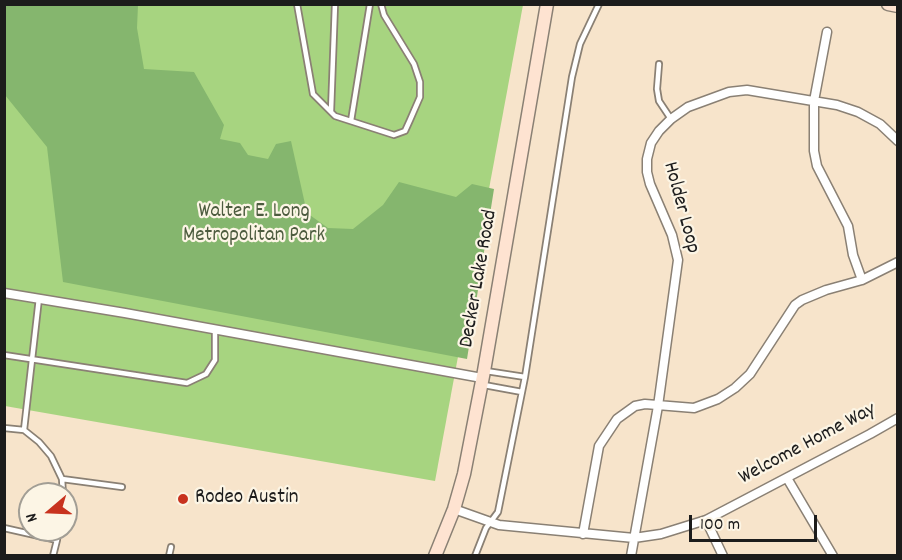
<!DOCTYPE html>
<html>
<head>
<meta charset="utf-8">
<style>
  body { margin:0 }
  #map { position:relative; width:902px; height:560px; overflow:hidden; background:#f7e4cb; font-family:Dekko,sans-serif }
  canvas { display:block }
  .frame { position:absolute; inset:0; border:6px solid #1c1c1c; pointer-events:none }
  .north { position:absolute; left:18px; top:482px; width:60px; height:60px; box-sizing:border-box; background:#fcf5e5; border:2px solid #a29e95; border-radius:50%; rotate:251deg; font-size:16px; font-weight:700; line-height:24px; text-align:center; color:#1c1c1c }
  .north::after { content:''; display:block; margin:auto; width:21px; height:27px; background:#c8321e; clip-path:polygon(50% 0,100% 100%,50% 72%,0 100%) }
  .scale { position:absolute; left:689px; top:515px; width:128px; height:27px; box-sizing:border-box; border:3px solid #1c1c1c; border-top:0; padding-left:8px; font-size:18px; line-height:21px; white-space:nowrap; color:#1c1c1c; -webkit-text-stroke:4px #fcf5e5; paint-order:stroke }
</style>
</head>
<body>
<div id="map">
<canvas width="902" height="560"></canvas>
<div class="frame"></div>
<div class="north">N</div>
<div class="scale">100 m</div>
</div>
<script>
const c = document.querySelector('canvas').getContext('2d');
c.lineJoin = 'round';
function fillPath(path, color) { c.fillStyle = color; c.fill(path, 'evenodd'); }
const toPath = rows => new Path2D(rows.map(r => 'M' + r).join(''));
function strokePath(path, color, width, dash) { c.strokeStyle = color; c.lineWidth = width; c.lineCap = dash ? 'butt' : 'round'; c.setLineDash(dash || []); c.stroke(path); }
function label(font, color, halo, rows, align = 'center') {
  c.font = font + ' Dekko,sans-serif'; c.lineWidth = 4.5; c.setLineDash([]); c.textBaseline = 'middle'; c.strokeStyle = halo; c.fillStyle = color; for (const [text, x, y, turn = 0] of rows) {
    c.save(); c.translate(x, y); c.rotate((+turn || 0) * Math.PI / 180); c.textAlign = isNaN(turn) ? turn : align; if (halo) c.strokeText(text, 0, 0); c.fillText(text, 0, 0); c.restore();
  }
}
fillPath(toPath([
  [4,5,523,5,435,481,5,406]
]), '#a7d480');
fillPath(toPath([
  [4,5,138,5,137,28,144,69,194,72,224,125,220,139,240,143,248,155,268,159,276,144,291,141,307,213,328,228,353,229,383,205,399,182,456,197,472,184,494,189,467,359,63,282,47,147,5,95]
]), '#85b66e');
const lane = toPath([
  [297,4,313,94,335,116,394,135,405,131,410,120,420,97,420,82,414,64,384,15,381,4],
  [659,64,657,89,659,101,671,119],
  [331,111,335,4],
  [351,121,370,4],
  [4,355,187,383,206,374,215,360,215,329],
  [486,371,525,377],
  [484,385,522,392],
  [4,428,24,430,39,298],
  [24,430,39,442,51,456,62,479,63,494],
  [62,479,122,487],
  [4,528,57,540,53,556],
  [57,540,58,530],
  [169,556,171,547],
  [475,556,486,528,498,512,525,377,572,77,580,44,599,4]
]);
const street = toPath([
  [827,32,814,101,814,151,817,166,848,226,853,255,862,280],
  [4,293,125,313,482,378],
  [787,478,833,556],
  [454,509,499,525,634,538,661,534,706,520,870,434,898,418],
  [706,520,723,556],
  [583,534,599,446,617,419,635,406,645,404,694,408,718,399,735,388,750,374,795,305,802,300,826,290,862,280,898,262],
  [631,556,658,406,678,260,672,235,650,184,647,172,647,159,651,143,659,131,671,119,688,107,729,92,747,90,837,105,858,112,880,124,898,141]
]);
const secondary = toPath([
  [888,4,898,6],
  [435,556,454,509,464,474,484,371,547,4]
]);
strokePath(lane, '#8a8074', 8);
strokePath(street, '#8a8074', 11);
strokePath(secondary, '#8a8074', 15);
strokePath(lane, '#fff', 4.5);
strokePath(street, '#fff', 8);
strokePath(secondary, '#fee3d1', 12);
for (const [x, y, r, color] of [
  [183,499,6,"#c8321e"]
]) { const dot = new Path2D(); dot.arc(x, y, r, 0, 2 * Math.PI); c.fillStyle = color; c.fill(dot); strokePath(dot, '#fcf5e5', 2); }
label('21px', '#1c1c1c', '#fcf5e5', [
  ["Holder Loop",680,208,75],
  ["Decker Lake Road",480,279,-80],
  ["Welcome Home Way",808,445,-28]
]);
label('21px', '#4d5c3f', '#fcf5e5', [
  ["Walter E. Long",254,213],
  ["Metropolitan Park",254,237]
]);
label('21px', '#1c1c1c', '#fcf5e5', [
  ["Rodeo Austin",195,499]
], 'left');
</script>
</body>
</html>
